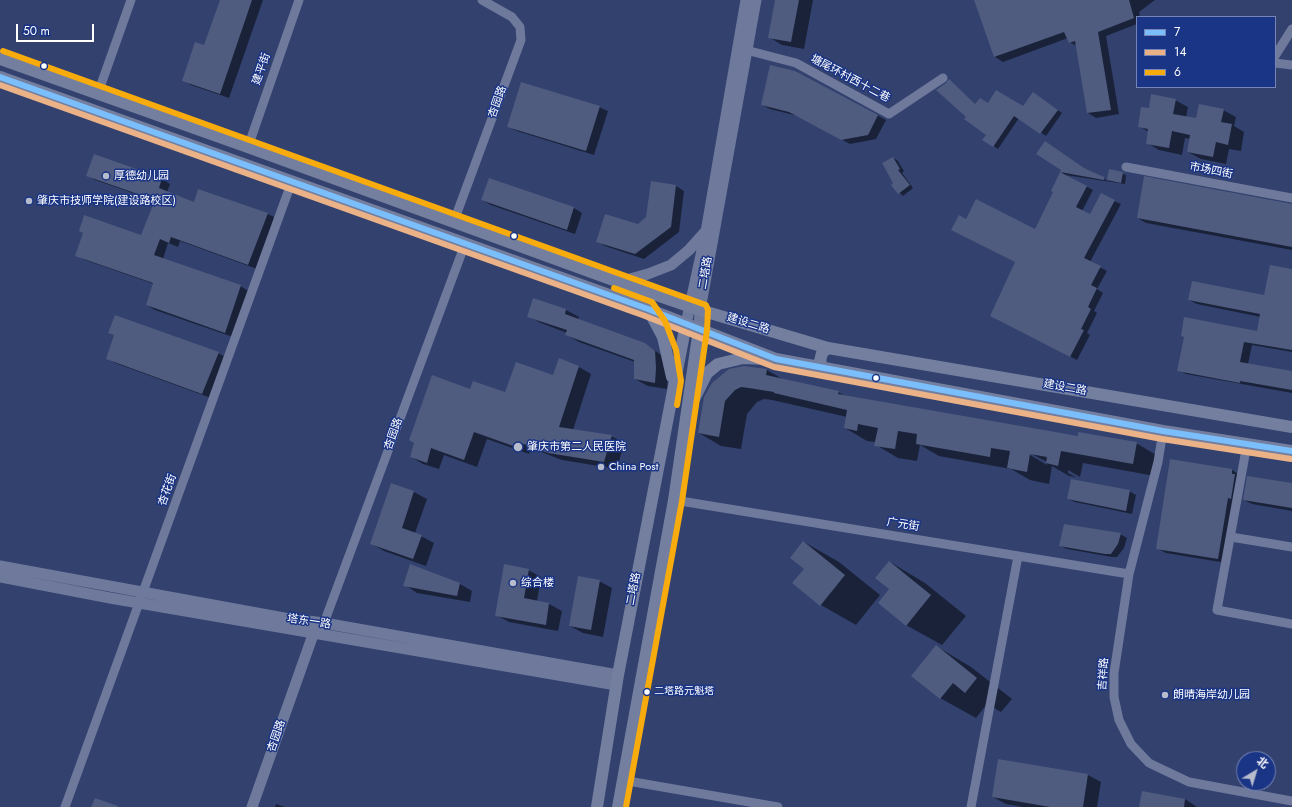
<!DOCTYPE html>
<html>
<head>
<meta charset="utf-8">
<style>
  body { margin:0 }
  #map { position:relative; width:1292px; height:807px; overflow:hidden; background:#32416e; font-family:Jost,"Noto Sans SC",sans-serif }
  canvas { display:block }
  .legend { position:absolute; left:1136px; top:16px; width:140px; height:72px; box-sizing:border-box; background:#1a3486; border:1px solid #7685b6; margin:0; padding:5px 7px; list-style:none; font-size:12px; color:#fff }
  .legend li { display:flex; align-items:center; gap:8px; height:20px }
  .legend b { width:20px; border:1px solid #7685b6 }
  .north { position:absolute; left:1236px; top:751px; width:40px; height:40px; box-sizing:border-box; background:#1a3486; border:1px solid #7685b6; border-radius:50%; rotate:38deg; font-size:11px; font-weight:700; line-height:16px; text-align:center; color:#fff }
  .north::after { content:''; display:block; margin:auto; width:14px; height:18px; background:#b7bccc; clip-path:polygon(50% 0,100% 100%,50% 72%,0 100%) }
  .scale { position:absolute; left:16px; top:24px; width:78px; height:18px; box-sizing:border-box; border:2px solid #fff; border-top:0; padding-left:5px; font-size:12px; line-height:14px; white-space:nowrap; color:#fff; -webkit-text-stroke:3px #1a3486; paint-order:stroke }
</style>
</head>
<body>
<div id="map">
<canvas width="1292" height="807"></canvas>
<ul class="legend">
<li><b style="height:5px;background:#7abffc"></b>7</li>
<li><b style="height:5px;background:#ebb288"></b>14</li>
<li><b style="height:5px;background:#f8ab0d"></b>6</li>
</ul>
<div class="north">北</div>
<div class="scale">50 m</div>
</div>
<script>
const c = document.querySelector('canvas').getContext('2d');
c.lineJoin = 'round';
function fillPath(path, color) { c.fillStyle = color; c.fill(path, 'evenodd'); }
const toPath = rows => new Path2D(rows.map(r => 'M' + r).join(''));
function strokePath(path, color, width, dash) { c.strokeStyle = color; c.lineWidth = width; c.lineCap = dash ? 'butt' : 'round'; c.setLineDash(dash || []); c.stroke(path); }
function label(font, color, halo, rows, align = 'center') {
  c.font = font + ' Jost,"Noto Sans SC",sans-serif'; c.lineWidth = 3; c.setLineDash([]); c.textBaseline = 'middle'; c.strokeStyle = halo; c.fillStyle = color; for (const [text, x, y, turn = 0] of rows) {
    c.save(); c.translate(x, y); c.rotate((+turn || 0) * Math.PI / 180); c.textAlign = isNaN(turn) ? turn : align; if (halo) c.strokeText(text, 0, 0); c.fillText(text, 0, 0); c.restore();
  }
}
fillPath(toPath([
  [221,0,263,0,229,98,191,85,183,80,205,46],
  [776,0,813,0,804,49,782,45,769,37],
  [975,0,1155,0,1139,12,1140,17,1137,17,1137,24,1106,36,1119,114,1096,118,1088,113,1077,46,1069,42,1068,38,1003,62,995,57],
  [795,72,886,120,876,139,850,144,798,116,770,109,762,105],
  [949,80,976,105,988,104,1023,108,1038,96,1062,113,1046,136,1019,118,998,149,984,140,987,135,967,117,947,84],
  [1175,100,1188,107,1186,117,1197,119,1223,110,1236,117,1234,126,1244,132,1241,151,1229,149,1226,164,1201,159,1188,152,1191,139,1185,138,1182,155,1159,150,1147,143,1149,132,1139,126,1149,109],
  [599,107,608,111,594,155,517,131,508,127],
  [893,158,897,160,904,171,902,173,913,188,903,196,892,185,895,183],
  [1062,170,1087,170,1108,181,1110,170,1126,175,1125,184,1065,175,1093,190,1082,211,1091,215,1114,201,1121,204,1090,262,1107,271,1097,289,1103,293,1094,311,1097,313,1087,333,1090,335,1077,360,998,320,1016,262,967,220,1035,231,1054,192,1052,191],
  [87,175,162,179,170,184,167,192,194,203,199,190,268,214,276,218,257,269,180,241,178,247,168,243,163,259,240,286,249,291,233,337,155,310,147,305,154,284,85,260,77,255,142,236,156,201,95,180],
  [489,179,574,208,582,213,575,234,491,205,482,200],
  [652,182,676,186,684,191,679,232,644,259,605,246,597,241,638,226,647,218],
  [1292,205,1292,250,1146,223,1138,218],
  [1292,270,1292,352,1252,345,1248,364,1292,372,1292,393,1186,374,1178,370,1258,332,1261,317,1197,304,1189,300,1264,296],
  [534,299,566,310,579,317,578,320,644,344,657,352,668,360,667,389,648,386,635,379,635,362,579,342,567,335,567,333,541,323,528,316],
  [115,335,218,353,227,358,211,398,115,363,107,358],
  [579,367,591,374,573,430,611,436,624,443,617,469,562,460,531,448,529,454,487,439,477,467,444,455,439,469,423,464,411,457,471,390,506,394],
  [744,367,767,370,784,380,838,392,846,396,1078,438,1136,443,1158,456,1155,476,1083,463,1080,477,1068,470,1068,473,1076,477,1069,476,1052,466,1049,484,1030,480,1011,469,939,456,920,445,917,461,898,458,876,445,876,442,867,441,845,428,847,417,772,400,764,399,757,402,747,414,741,449,721,446,699,433],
  [1026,451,1047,462,1047,465,1025,452],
  [1232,470,1240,475,1226,563,1166,553,1157,548],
  [392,484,414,492,427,499,415,533,434,543,426,566,384,551,372,544],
  [1292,484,1292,511,1252,504,1244,500],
  [1129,491,1136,495,1132,514,1075,502,1068,499],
  [1120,534,1127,538,1124,548,1117,557,1112,557,1067,549,1061,546],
  [804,542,839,562,880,595,856,625,821,605,805,569],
  [890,562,925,583,966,616,942,645,906,625,891,589],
  [528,570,541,577,537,601,549,604,562,611,558,631,509,622,496,615],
  [599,581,612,588,603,637,583,633,570,626],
  [460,584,472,591,470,602,417,593,405,585],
  [936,646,971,667,1012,699,1001,712,987,704,976,718,940,698],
  [999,760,1088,775,1101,782,1097,807,1023,807,1006,804,993,797],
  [1185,799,1197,807,1140,807],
  [276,804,285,807,275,807]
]), '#0007');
fillPath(toPath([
  [220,0,252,0,220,94,182,81,195,42,204,45],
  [775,0,799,0,791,42,768,38],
  [974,0,1129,0,1134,18,1098,32,1111,110,1087,113,1075,41,1069,43,1064,32,994,57],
  [770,65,795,71,878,115,868,135,841,140,789,112,761,105],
  [949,79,975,104,980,98,988,103,996,90,1023,106,1033,92,1058,110,1040,134,1014,116,993,147,982,140,986,135,964,119,966,117,936,90,946,83],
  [521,82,600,106,586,151,507,127],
  [1151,94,1176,99,1173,114,1196,118,1199,104,1224,109,1221,122,1232,124,1228,145,1216,142,1213,157,1187,152,1190,135,1172,131,1169,148,1146,144,1148,129,1138,127,1141,107,1149,108],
  [1045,141,1084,168,1104,177,1104,180,1060,172,1087,186,1076,207,1090,214,1101,193,1115,200,1084,258,1101,266,1091,285,1097,288,1088,307,1091,309,1081,329,1084,330,1070,357,990,316,1015,262,951,230,959,215,966,219,976,199,1035,229,1053,192,1051,191,1061,170,1036,154],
  [94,154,162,178,159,188,194,202,198,189,268,213,248,265,171,237,169,243,160,239,154,255,241,285,225,333,146,305,153,283,75,256,83,233,79,231,84,215,141,235,155,200,86,176],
  [893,157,900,169,898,170,910,185,898,194,891,185,893,183,882,163],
  [1109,169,1123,172,1121,183,1107,180],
  [1144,176,1292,204,1292,247,1137,218],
  [489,178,574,207,567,230,481,200],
  [651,181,676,185,671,227,635,254,596,242,605,214,638,224,646,217],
  [1270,265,1292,269,1292,350,1244,342,1240,362,1292,371,1292,390,1240,381,1240,383,1177,371,1184,337,1181,336,1184,317,1257,331,1260,314,1188,300,1192,281,1264,295],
  [533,298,566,309,565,314,645,343,655,351,656,368,655,383,634,379,634,360,565,335,567,330,527,317],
  [115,315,219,352,202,394,106,359,114,335,108,333],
  [559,358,579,366,559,427,612,435,604,462,548,453,518,442,516,447,474,432,464,460,431,448,427,463,410,457,414,443,409,440,432,375,470,389,473,381,505,392,516,362,553,375],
  [744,366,767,369,766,375,839,391,838,394,1078,436,1078,432,1137,442,1133,464,1061,451,1058,466,1046,463,1047,457,1030,454,1027,472,1007,468,1010,451,991,448,990,457,916,444,917,434,898,431,895,449,874,446,878,428,858,424,857,431,844,428,847,410,774,393,774,392,749,388,741,387,735,390,725,401,719,437,698,433,704,397,712,383,729,369],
  [1170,459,1232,469,1232,474,1235,474,1231,499,1228,498,1218,559,1156,549],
  [1247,476,1292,483,1292,508,1243,500],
  [1071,479,1130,490,1126,511,1067,499],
  [391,483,414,491,402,528,422,535,413,559,370,544],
  [1064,524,1121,533,1118,544,1111,554,1105,554,1059,546],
  [803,541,845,575,820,606,792,583,804,569,790,558],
  [889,561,931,595,906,626,878,603,889,589,875,578],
  [410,564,460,583,457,596,403,586],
  [504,564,529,569,524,598,549,603,546,625,495,616],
  [578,576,600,580,591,630,569,626],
  [936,645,977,678,965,693,953,683,940,699,911,676],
  [998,759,1088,774,1083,807,1050,807,992,797],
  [1142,791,1185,799,1184,807,1139,807],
  [95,798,118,806,117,807,91,807]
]), '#4f5b7f');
strokePath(toPath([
  [742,49,796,63,889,114,943,78],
  [1275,56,1292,29],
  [1275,63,1292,65],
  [98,93,131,0],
  [248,147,299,0],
  [1126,167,1292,198],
  [454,221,521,40,520,27,512,17,482,0],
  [1163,431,1158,462,1129,574,1114,673,1114,697,1119,720,1131,744,1149,763,1170,773,1189,782,1292,801],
  [1247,444,1217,610,1292,624],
  [674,500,1129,574],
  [1231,537,1292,547],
  [324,623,465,244],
  [622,780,778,807],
  [65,807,292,181],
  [971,807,1018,556]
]), '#6e799c', 9);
strokePath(toPath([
  [619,282,648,274,671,265,689,250,705,232],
  [686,324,706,232,746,0],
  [699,329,700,310,756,0],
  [0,566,284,618,324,623,618,675],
  [0,577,110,598,616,685],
  [252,807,314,632,319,628]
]), '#6e799c', 11);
strokePath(toPath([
  [0,59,248,147,619,282,700,310,828,348,1292,427],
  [0,77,648,309,776,359,1163,431,1292,451],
  [648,309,663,337,672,377],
  [822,367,820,361,822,353,828,348],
  [692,403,707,373,718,364,743,358,767,359],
  [597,807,618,675,686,324],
  [618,807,674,500,699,329]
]), '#747f9f', 12);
strokePath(toPath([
  [0,77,648,309,776,359,1163,431,1292,451]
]), '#7abffc', 6);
strokePath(toPath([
  [0,85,645,316,774,367,1162,439,1291,459]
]), '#ebb288', 6);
strokePath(toPath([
  [3,51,706,305,708,310,707,330,682,501,626,807],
  [614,288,652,302,665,321,676,350,681,381,677,405]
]), '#f8ab0d', 6);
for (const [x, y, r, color] of [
  [44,66,3.5,"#fff"],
  [106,176,4,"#b7bccc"],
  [29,201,4,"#b7bccc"],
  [514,236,3.5,"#fff"],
  [876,378,3.5,"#fff"],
  [518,447,5,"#b7bccc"],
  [601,467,4,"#b7bccc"],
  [513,583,4,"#b7bccc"],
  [647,692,3.5,"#fff"],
  [1165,695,4,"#b7bccc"]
]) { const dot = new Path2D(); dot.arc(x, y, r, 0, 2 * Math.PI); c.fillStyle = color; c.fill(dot); strokePath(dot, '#1a3486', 1.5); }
label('10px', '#fff', '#1a3486', [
  ["二塔路元魁塔",654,692]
], 'left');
label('11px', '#fff', '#1a3486', [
  ["建平街",262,69,-71],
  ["塘尾环村西十二巷",850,79,28],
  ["杏园路",498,102,-70],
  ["市场四街",1211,171,11],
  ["二塔路",706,273,-80],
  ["建设二路",748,324,17],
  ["建设二路",1065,388,10],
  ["杏园路",394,434,-70],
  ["杏花街",168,490,-70],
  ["广元街",903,525,9],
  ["二塔路",634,589,-79],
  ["塔东一路",309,622,8],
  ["吉祥路",1104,674,-86],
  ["杏园路",277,736,-71]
]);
label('11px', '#fff', '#1a3486', [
  ["厚德幼儿园",114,176],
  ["肇庆市技师学院(建设路校区)",37,201],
  ["肇庆市第二人民医院",527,447],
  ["China Post",609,467],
  ["综合楼",521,583],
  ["朗晴海岸幼儿园",1173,695]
], 'left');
</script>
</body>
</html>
